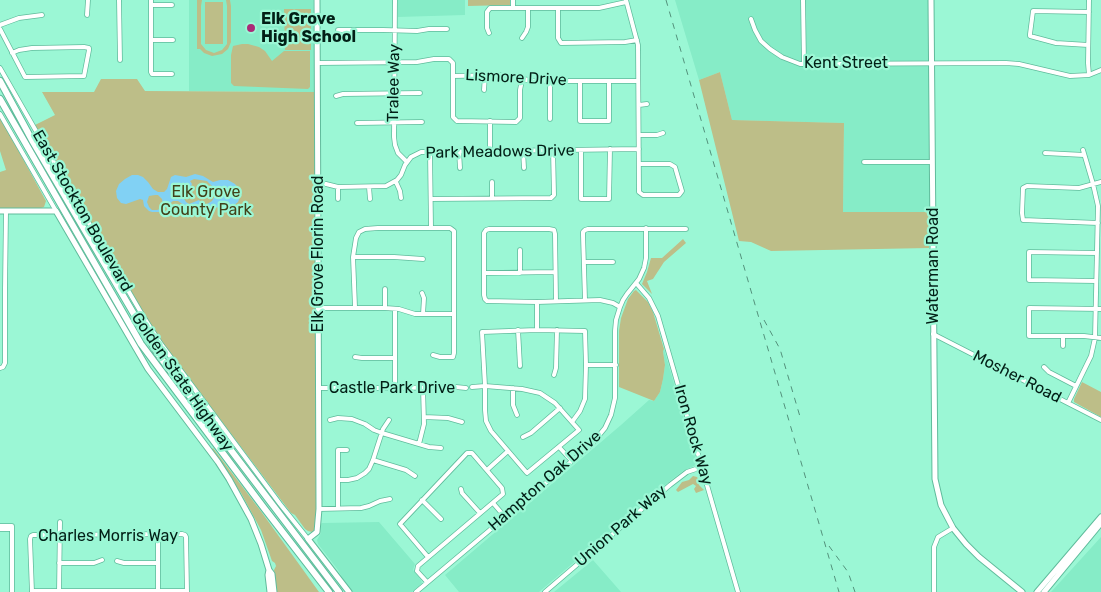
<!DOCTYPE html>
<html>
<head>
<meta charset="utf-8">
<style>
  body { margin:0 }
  canvas { display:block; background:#9bf7d5 }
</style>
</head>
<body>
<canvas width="1101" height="592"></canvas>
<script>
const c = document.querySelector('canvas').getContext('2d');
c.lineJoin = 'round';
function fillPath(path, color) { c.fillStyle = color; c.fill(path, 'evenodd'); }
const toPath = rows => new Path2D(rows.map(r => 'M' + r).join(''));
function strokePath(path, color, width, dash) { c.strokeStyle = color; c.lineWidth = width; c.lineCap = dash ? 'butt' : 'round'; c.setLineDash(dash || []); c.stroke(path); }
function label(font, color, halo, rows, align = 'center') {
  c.font = font + ' Rubik,sans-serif'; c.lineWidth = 4.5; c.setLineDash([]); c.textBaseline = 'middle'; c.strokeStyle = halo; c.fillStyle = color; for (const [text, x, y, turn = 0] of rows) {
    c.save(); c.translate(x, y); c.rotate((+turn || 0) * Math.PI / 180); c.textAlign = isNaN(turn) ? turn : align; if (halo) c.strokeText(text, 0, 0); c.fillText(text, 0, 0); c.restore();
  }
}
fillPath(toPath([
  [189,0,313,0,315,92,189,91],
  [398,0,465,0,465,15,398,17],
  [675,0,931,0,932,212,843,212,844,123,732,120,720,72,699,80],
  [664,349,697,463,696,465,683,471,671,480,539,592,459,592,445,575,621,425,649,400,654,401,660,392,663,379,665,365,663,350],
  [379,522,415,564,413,570,421,580,422,583,412,592,353,592,344,581,338,570,318,544,317,540,321,533,321,524,322,523],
  [1101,537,1101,592,1051,592],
  [593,560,621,592,554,592]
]), '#86ecc7');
fillPath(toPath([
  [197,0,202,0,201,6,201,44,206,50,214,53,222,50,227,44,227,6,226,0,230,0,231,6,231,42,228,49,222,54,212,56,204,53,200,49,197,49],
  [468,0,510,0,510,5,468,6],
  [205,2,223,2,223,44,205,44],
  [284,9,311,9,311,50,285,50],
  [242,44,248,44,259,47,265,51,272,61,284,51,310,51,310,87,308,89,234,86,231,83,231,55,233,46],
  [720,72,732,120,844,123,843,212,930,212,929,248,771,251,751,242,739,241,699,80],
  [101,79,137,79,145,91,315,92,315,134,316,134,316,526,315,529,312,532,308,531,305,529,295,515,291,513,157,336,35,125,55,115,42,92,94,92],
  [0,117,46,201,44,207,41,208,0,208,0,172,6,170,0,151],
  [683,239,686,243,664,262,653,279,647,281,652,294,642,284,647,272,651,258,662,258],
  [636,290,648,302,653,312,664,349,663,351,665,365,663,379,660,392,654,401,619,387,619,331,621,318,628,299,634,291],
  [1082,382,1101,392,1101,417,1074,402,1074,399],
  [213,448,260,510,319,592,277,592,274,570,276,566,275,563,272,561,261,530,241,493,211,450],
  [693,476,697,477,699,480,699,485,704,490,696,493,694,489,696,486,693,484,678,492,676,490,682,482,689,480]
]), '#bdbe88');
fillPath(toPath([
  [195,174,203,176,213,182,220,180,228,180,235,184,239,189,241,195,238,202,233,206,210,208,192,207,184,205,178,201,173,201,159,212,152,212,149,211,144,206,143,200,140,199,126,204,121,203,117,198,116,191,119,184,125,179,132,175,138,175,143,177,148,182,153,189,158,192,164,192,167,189,171,177,175,175,186,177],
  [194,179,207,181,212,186,215,191,215,196,212,201,204,206,199,200,189,204,186,202,183,197,182,192,184,189,190,188,192,184,190,181],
  [155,195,158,195,162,199,163,204,160,209,157,210,152,210,149,207,147,202,149,196]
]), '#81d1f4');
const minor = toPath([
  [119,0,120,60],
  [151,0,151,72,152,74,172,74],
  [395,0,394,137,395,145,398,153,407,162],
  [513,0,513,8],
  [626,0,638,45,639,192,643,195,679,195,682,191,675,167,670,164,639,164],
  [803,0,804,64],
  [1089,0,1088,63,1089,75],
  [151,5,172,5],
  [558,8,558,38,561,43,625,42,637,40],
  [87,15,88,0],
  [751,19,755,30,761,41,770,49,782,57,800,64,1006,63,1019,64,1070,76,1089,75,1101,70],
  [0,25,19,18,42,15],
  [0,29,25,77,84,76,89,50,89,48,84,47,32,48,19,50,12,53],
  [338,30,383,30,417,31,429,29,447,29],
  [489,33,487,28,487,12,490,8,599,8,626,2],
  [522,38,526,32,528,27,528,8],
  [151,40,173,40],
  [1088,45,1056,43,1030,36,1030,34,1033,11,1089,12],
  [318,63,417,62,434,59,449,59,453,63,453,117,457,121,516,122,520,118,520,90,522,80],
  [0,68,76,201,143,316,161,344,280,504,308,539],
  [453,76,502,75,534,81,638,81],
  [580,81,580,121,609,121,609,81],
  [484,90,485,75],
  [336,96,343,94,420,93],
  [639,105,647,104],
  [0,114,56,211],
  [550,119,550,81],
  [357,123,422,122],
  [639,135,657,135,663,133],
  [581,150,581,199,609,199,610,149],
  [459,151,460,168],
  [490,151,490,121],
  [523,151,524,168],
  [430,152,431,228],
  [1045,153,1084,155],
  [864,162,932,162],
  [396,182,400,191,401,198],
  [492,182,492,198],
  [318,184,326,184,338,187,386,186,397,180,401,175,405,165,411,157,421,152,639,149],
  [338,187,338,199],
  [369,187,370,199],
  [431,199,551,198,554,195,553,150],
  [1098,223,1023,220,1022,213,1023,188,1027,186,1079,188,1101,182],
  [520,250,520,273],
  [353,257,394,257,423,259],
  [584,262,613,262],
  [484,273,555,272],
  [1096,281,1029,280,1029,252,1097,253],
  [636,283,649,298,658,316,738,592],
  [422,293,424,298,423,314],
  [585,300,583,235,583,232,585,230,588,229,686,229],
  [556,301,555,234,554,230,549,229,489,229,486,230,484,233,484,295,485,299,487,301,537,302,600,300,613,303,620,307],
  [537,302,537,330],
  [355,307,353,257,356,238,359,232,365,229,378,228,450,228,454,231,454,353,453,357,440,357,433,355],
  [318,308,385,308,399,309,415,314,454,314],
  [385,308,385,289],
  [1101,309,1029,308,1029,336,1084,336,1101,338],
  [518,330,520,366],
  [933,334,1101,420],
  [1063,346,1063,336],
  [355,357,362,358,394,358],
  [586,365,616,365],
  [1044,367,1049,372,1076,386],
  [0,368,3,367,5,363,5,289,6,211],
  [554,375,556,368,557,330],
  [472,387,485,386,522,389,540,393,555,403,579,430,527,473,491,431,486,421,485,410,485,386,482,332,537,330,585,331,586,365,585,399,580,411,572,422],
  [318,388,395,388,456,387,466,388],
  [395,388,395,309],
  [513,388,513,405,517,415],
  [1068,403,1091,356,1095,338,1098,206,1093,184,1083,150],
  [424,417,448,418,462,422],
  [330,420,338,418,352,419,365,424,374,430,382,433,429,447,441,448],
  [523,437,531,433,560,408],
  [419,444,424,424,423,388],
  [559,447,571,460],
  [373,460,406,470,415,476],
  [487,470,508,451],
  [338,480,348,480,357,478,365,473,369,469,373,460,383,429,389,420],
  [461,489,462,493,480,513],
  [422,500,441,519],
  [493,503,505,517],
  [338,508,338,450,347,450],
  [319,509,361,508,369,506,380,501,390,499],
  [0,526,12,526,12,592],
  [0,529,12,529],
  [158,535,158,592],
  [117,561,124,563,158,563],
  [59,563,94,563,102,560],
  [427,582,417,571,418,566,503,494,502,488,472,453,467,453,400,524,428,557],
  [32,591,187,591],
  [32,592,30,539,31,536,33,535,182,534,185,535,186,537,187,592],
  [59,592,60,522],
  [416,592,591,445,605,428,611,415,615,398,615,331,616,320,620,307,623,300,627,294,639,279,644,268,646,258,646,228],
  [545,592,670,485,687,472,702,467],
  [934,592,934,547,938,537,953,528]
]);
const major = toPath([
  [317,0,319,509,317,532,308,539,349,592],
  [931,0,935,479,941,505,953,528,966,544,979,557,1022,592],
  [0,211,56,211,148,369,218,462,229,479,251,519,261,544,269,570,272,574,274,592],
  [269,570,268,575,270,592],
  [1037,592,1101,517],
  [1044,592,1101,523]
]);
const highway = toPath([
  [0,81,33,142,145,333,160,357,339,592],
  [0,99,141,344,264,508,329,592]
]);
strokePath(minor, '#60bc9c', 5.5);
strokePath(major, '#60bc9c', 7);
strokePath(highway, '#60bc9c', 8);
strokePath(minor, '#fff', 4);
strokePath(major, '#fff', 5);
strokePath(highway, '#fff', 6);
strokePath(toPath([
  [666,0,839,592],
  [764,320,780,349,801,420],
  [829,546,848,572,855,592]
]), '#53917b', 1, [6, 6]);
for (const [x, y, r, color] of [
  [251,28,5,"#aa2a77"]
]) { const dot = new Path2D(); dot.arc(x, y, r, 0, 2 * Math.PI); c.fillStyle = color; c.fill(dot); strokePath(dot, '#9bf7d5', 2); }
label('bold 16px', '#021f16', '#9bf7d5', [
  ["Elk Grove",261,19],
  ["High School",261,37]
], 'left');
label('16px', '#021f16', '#9bf7d5', [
  ["Kent Street",846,63],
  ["Lismore Drive",516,78,3],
  ["Tralee Way",394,83,-89],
  ["Park Meadows Drive",500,152,-1],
  ["East Stockton Boulevard",82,211,60],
  ["Elk Grove Florin Road",318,254,-90],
  ["Waterman Road",933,266,-90],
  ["Mosher Road",1017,377,27],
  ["Golden State Highway",182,382,55],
  ["Castle Park Drive",392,388],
  ["Iron Rock Way",693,435,74],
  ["Hampton Oak Drive",545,481,-41],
  ["Union Park Way",621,526,-41],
  ["Charles Morris Way",108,536]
]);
label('16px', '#414119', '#9bf7d5', [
  ["Elk Grove",206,192],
  ["County Park",206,210]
]);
</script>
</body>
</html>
